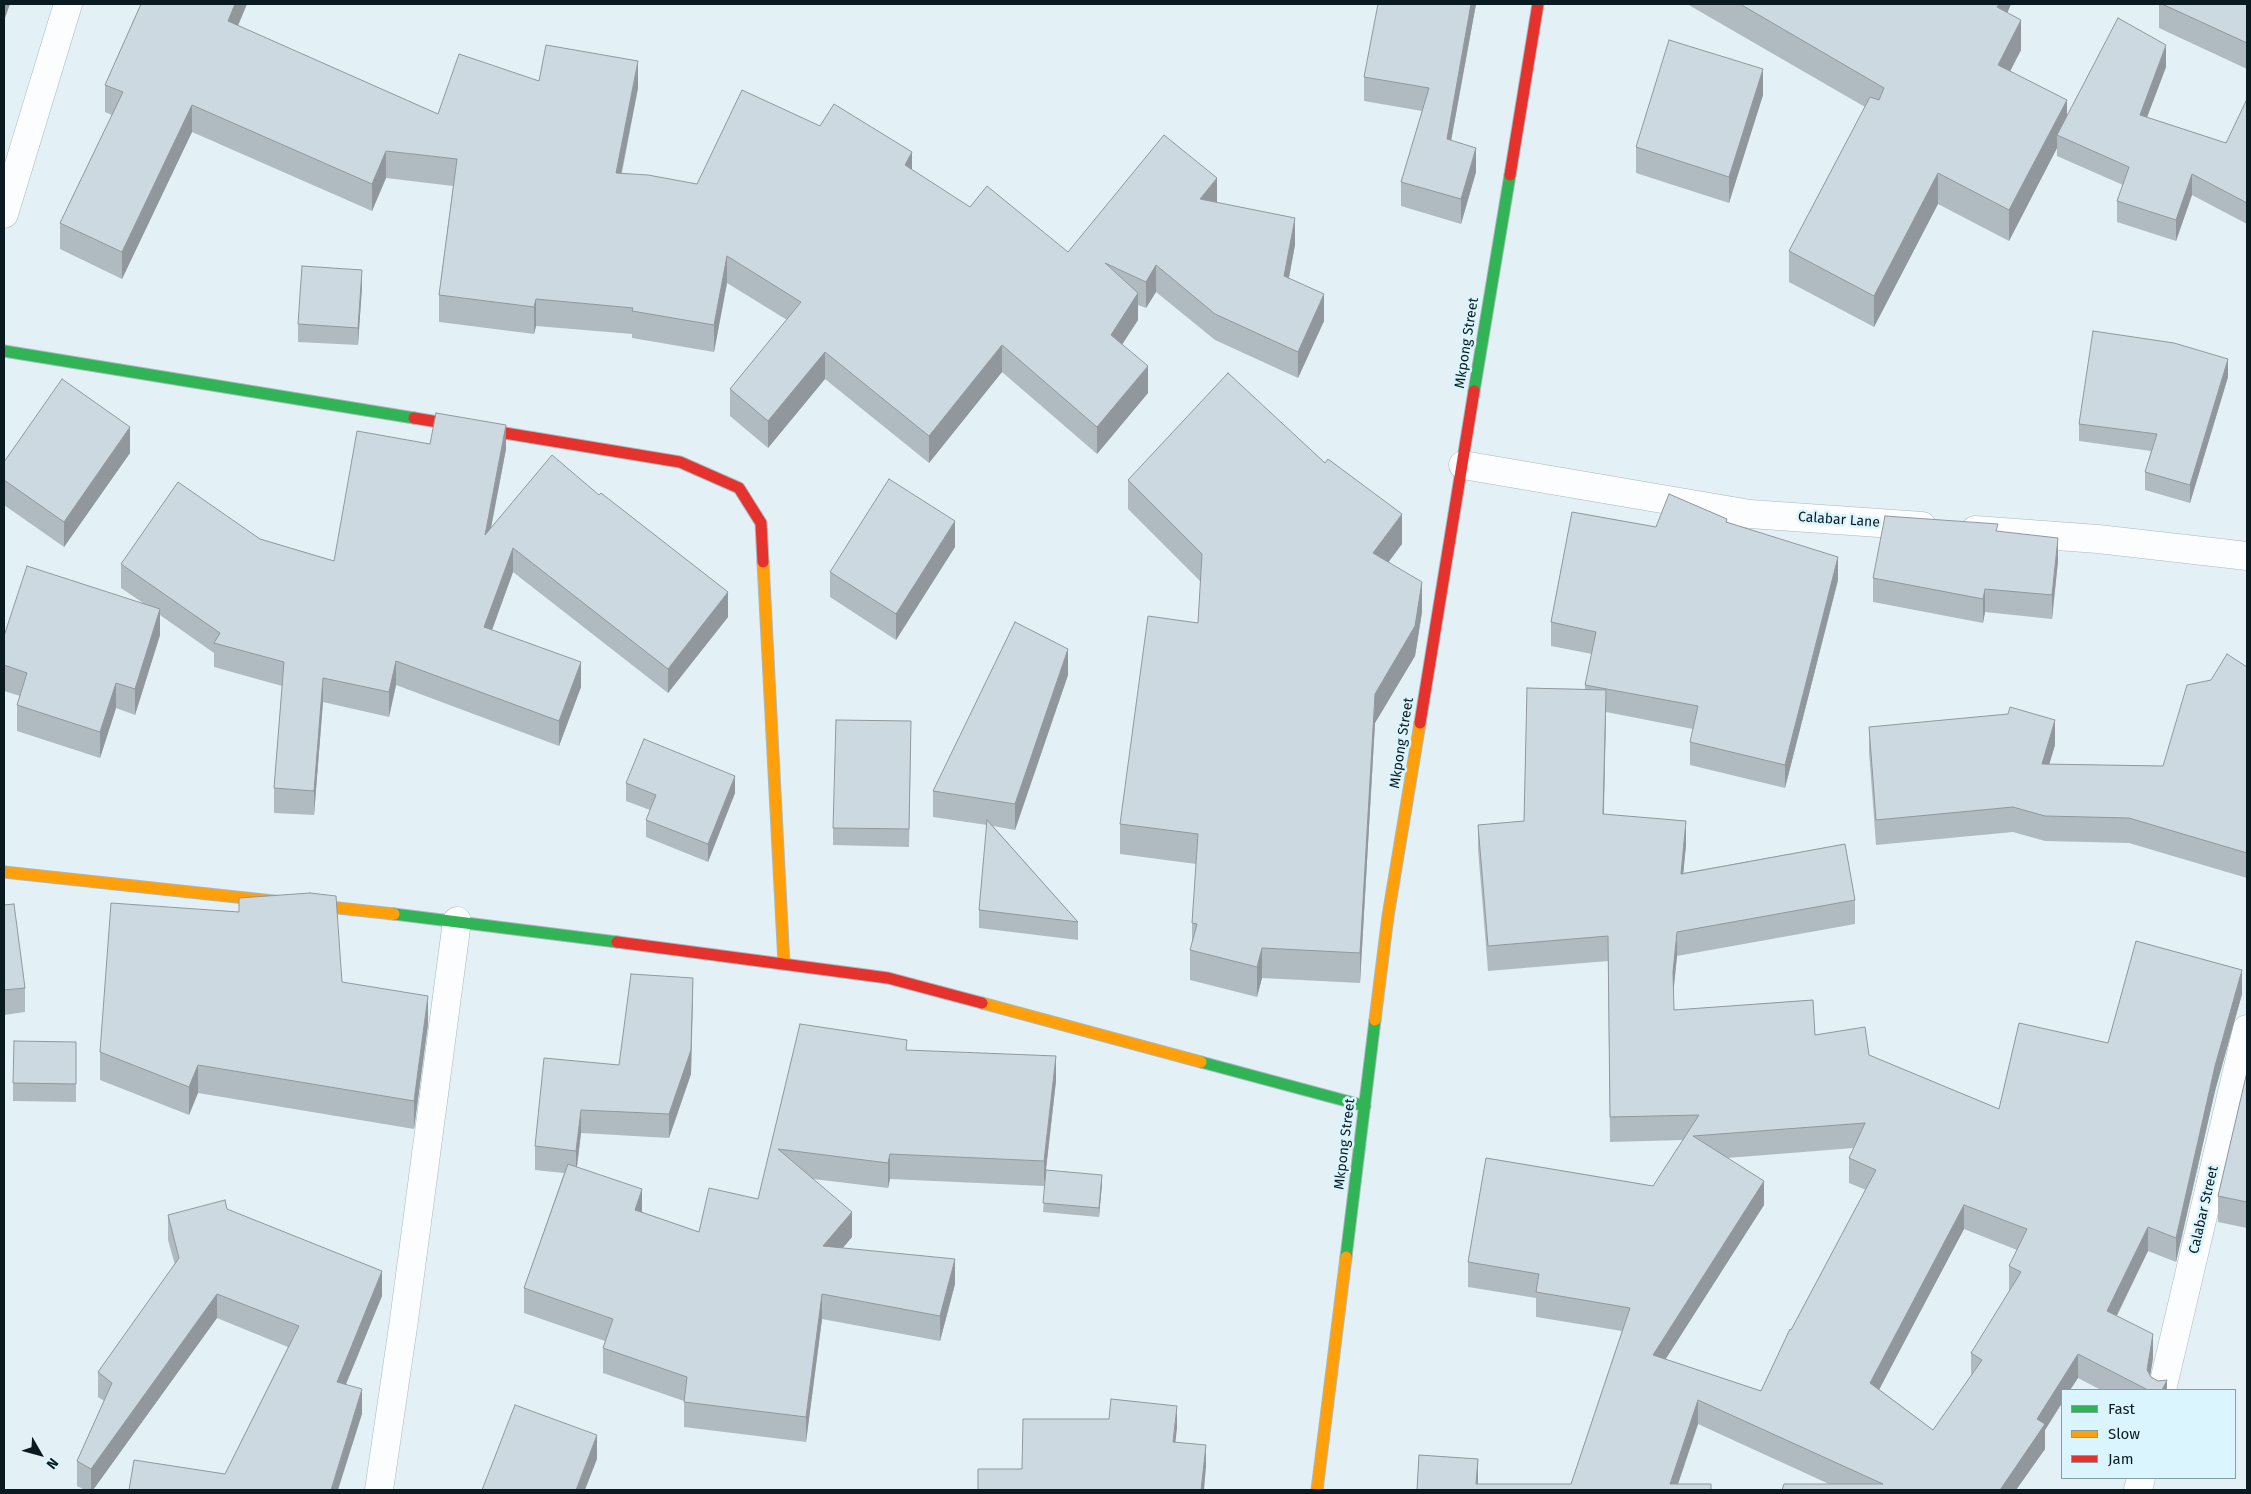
<!DOCTYPE html>
<html>
<head>
<meta charset="utf-8">
<style>
  body { margin:0 }
  #map { position:relative; width:2251px; height:1494px; overflow:hidden; background:#e3f1f6; font-family:"Fira Sans",sans-serif }
  canvas { display:block }
  .frame { position:absolute; inset:0; border:5px solid #091a20; pointer-events:none }
  .legend { position:absolute; left:2061px; top:1389px; width:175px; height:90px; box-sizing:border-box; background:#dbf5fe; border:1px solid #879da5; margin:0; padding:6px 9px; list-style:none; font-size:15px; color:#091a20 }
  .legend li { display:flex; align-items:center; gap:10px; height:25px }
  .legend b { width:25px; border:1px solid #879da5 }
  .north { position:absolute; left:15px; top:1429px; width:50px; height:50px; -webkit-text-stroke:4px #dbf5fe; paint-order:stroke; rotate:128deg; font-size:14px; font-weight:700; line-height:20px; text-align:center; color:#091a20 }
  .north::after { content:''; display:block; margin:auto; width:18px; height:22px; background:#091a20; clip-path:polygon(50% 0,100% 100%,50% 72%,0 100%) }
</style>
</head>
<body>
<div id="map">
<canvas width="2251" height="1494"></canvas>
<div class="frame"></div>
<ul class="legend">
<li><b style="height:6px;background:#30b455"></b>Fast</li>
<li><b style="height:6px;background:#ff9f0a"></b>Slow</li>
<li><b style="height:6px;background:#e5322d"></b>Jam</li>
</ul>
<div class="north">N</div>
</div>
<script>
const c = document.querySelector('canvas').getContext('2d');
c.lineJoin = 'round';
const toPath = rows => new Path2D(rows.map(r => 'M' + r).join(''));
function strokePath(path, color, width, dash) { c.strokeStyle = color; c.lineWidth = width; c.lineCap = dash ? 'butt' : 'round'; c.setLineDash(dash || []); c.stroke(path); }
function fillPath(path, color) { c.fillStyle = color; c.fill(path, 'evenodd'); }
function label(font, color, halo, rows, align = 'center') {
  c.font = font + ' "Fira Sans",sans-serif'; c.lineWidth = 5; c.setLineDash([]); c.textBaseline = 'middle'; c.strokeStyle = halo; c.fillStyle = color; for (const [text, x, y, turn = 0] of rows) {
    c.save(); c.translate(x, y); c.rotate((+turn || 0) * Math.PI / 180); c.textAlign = isNaN(turn) ? turn : align; if (halo) c.strokeText(text, 0, 0); c.fillText(text, 0, 0); c.restore();
  }
}
const street = toPath([
  [4,214,68,4],
  [1463,465,1750,514,1922,526],
  [1975,530,2098,539,2247,556],
  [2162,1390,2247,1029],
  [379,1490,404,1320,457,921],
  [2138,1490,2141,1478]
]);
const fast = toPath([
  [4,351,414,418],
  [1474,391,1510,175],
  [394,914,617,942],
  [1201,1062,1365,1106],
  [1346,1257,1375,1020]
]);
const slow = toPath([
  [763,562,784,964],
  [4,872,394,914],
  [982,1003,1201,1062],
  [1375,1020,1388,916,1420,723],
  [1317,1490,1346,1257]
]);
const jam = toPath([
  [1510,175,1538,4],
  [414,418,680,462,739,488,761,523,763,562],
  [1420,723,1474,391],
  [617,942,888,978,982,1003]
]);
strokePath(street, '#a9b8bd', 29);
strokePath(fast, '#a9b8bd', 13);
strokePath(slow, '#a9b8bd', 13);
strokePath(jam, '#a9b8bd', 13);
strokePath(street, '#fbfdfe', 28);
strokePath(fast, '#30b455', 11);
strokePath(slow, '#ff9f0a', 11);
strokePath(jam, '#e5322d', 11);
fillPath(toPath([
  [141,4,247,4,238,26,438,114,539,81,638,88,622,173,697,184,912,170,970,207,1068,252,1217,202,1295,245,1289,278,1324,321,1298,378,1215,340,1156,292,1146,308,1138,305,1138,320,1122,344,1148,393,1097,454,1002,372,929,463,825,379,768,448,730,416,730,389,787,320,727,283,714,352,632,338,632,334,536,326,534,334,439,322,439,295,453,186,386,178,372,211,192,132,122,279,60,249,60,223,112,115,105,112,105,85],
  [1476,4,1451,140,1476,172,1461,224,1401,206,1401,182,1422,111,1364,101,1364,77],
  [1687,4,2011,4,2007,12,2021,50,2010,71,2067,117,2166,67,2147,117,2226,143,2247,99,2247,224,2192,195,2176,241,2117,222,2117,201,2123,185,2057,156,2057,148,2009,241,1938,204,1874,327,1789,282,1789,251,1865,107],
  [2159,4,2247,4,2247,69,2159,28],
  [1763,95,1729,203,1636,173,1636,147],
  [362,287,358,345,298,342,298,324],
  [2228,377,2190,503,2145,490,2145,472,2151,451,2079,441,2079,424],
  [430,444,506,449,491,528,728,617,668,693,513,572,492,630,581,687,559,746,396,685,389,717,323,702,314,815,274,813,274,788,282,686,214,667,214,653,160,615,160,635,135,715,116,708,100,758,17,731,17,705,20,696,4,691,4,636,143,603,121,588,121,564,260,539,334,561],
  [130,453,64,547,4,505,4,462],
  [1128,480,1402,544,1388,562,1422,612,1415,656,1375,723,1360,983,1262,978,1257,997,1190,980,1190,950,1192,942,1192,923,1196,864,1120,854,1120,824,1198,623,1201,582,1128,509],
  [1669,494,1727,519,1727,523,1838,557,1838,580,1785,788,1690,765,1690,742,1693,729,1606,712,1604,814,1686,821,1686,845,1683,873,1845,844,1855,900,1855,924,1677,956,1673,994,1674,1010,1813,1000,1815,1035,1865,1027,1869,1055,1999,1109,2019,1023,2108,1043,2136,941,2242,970,2242,994,2215,1091,2176,1262,2148,1251,2117,1316,2153,1334,2153,1358,2150,1376,2158,1381,2167,1380,2167,1390,2101,1390,2078,1378,2070,1390,2062,1390,2062,1403,2045,1430,2045,1449,2016,1490,1782,1490,1784,1484,1829,1484,1698,1424,1678,1484,1711,1484,1711,1490,1417,1490,1419,1455,1478,1459,1478,1484,1571,1484,1622,1331,1536,1317,1536,1298,1468,1287,1468,1262,1486,1158,1653,1186,1683,1140,1610,1142,1608,961,1488,971,1478,849,1478,825,1524,821,1527,688,1585,689,1585,685,1592,654,1551,646,1551,622,1572,512,1656,527],
  [1854,1148,1849,1158,1849,1183,1866,1190,1791,1330,1790,1329,1761,1391,1665,1359,1764,1205,1764,1181,1727,1158],
  [1964,1229,2017,1250,2009,1266,2009,1290,2010,1291,1971,1353,1971,1375,1933,1430,1879,1389],
  [1998,531,2058,561,2052,619,1985,612,1983,623,1873,602,1873,578],
  [955,547,896,640,830,597,830,572],
  [2247,667,2247,878,2129,843,2045,841,2013,832,1876,845,1869,752,1869,727,2055,745,2049,764,2163,766,2211,680],
  [1068,675,1015,830,993,826,1078,922,1078,940,979,928,979,910,987,825,933,817,933,791],
  [911,739,909,847,833,845,833,828],
  [626,783,735,793,708,862,646,837,646,820,650,810,626,801],
  [239,898,342,982,428,1024,414,1129,198,1093,189,1115,100,1080,100,1052,239,912],
  [4,905,25,988,25,1012,4,1015],
  [693,1002,691,1074,669,1138,581,1133,577,1167,642,1212,699,1232,758,1199,800,1024,907,1050,1056,1081,1046,1170,1102,1184,1099,1217,1043,1212,1046,1171,1044,1186,890,1179,888,1188,813,1179,852,1237,843,1248,955,1284,940,1341,822,1319,806,1442,684,1427,684,1401,603,1373,603,1348,605,1341,524,1313,524,1288,564,1173,535,1170,535,1146,619,1065],
  [76,1042,76,1102,13,1101,13,1083],
  [2247,1072,2247,1228,2218,1222,2218,1196],
  [227,1209,382,1296,346,1384,362,1414,225,1474,288,1347,217,1318,93,1490,85,1490,77,1486,77,1461,104,1401,98,1397,98,1372,175,1265,168,1240,168,1215]
]), '#b0bbc1');
fillPath(toPath([
  [4,4,10,4,4,21],
  [235,4,247,4,228,48,228,21],
  [1471,4,1476,4,1447,163,1447,139],
  [1999,4,2011,4,1997,38,1997,7],
  [2021,20,2021,50,1998,95,1998,65],
  [2166,45,2166,67,2140,136,2140,115],
  [638,61,638,88,616,199,616,173],
  [1763,69,1763,95,1729,203,1729,177],
  [2067,100,2067,131,2057,135,2057,148,2009,241,2009,210],
  [192,105,192,132,122,279,122,252],
  [1476,148,1476,172,1461,224,1461,199],
  [386,151,386,178,372,211,372,184],
  [912,152,912,179,905,165],
  [1938,173,1938,204,1874,327,1874,296],
  [2192,174,2192,195,2176,241,2176,220],
  [1217,178,1217,205,1200,199],
  [1295,218,1295,245,1284,303,1284,276],
  [727,256,727,283,714,352,714,325],
  [1156,265,1156,292,1146,308,1146,282],
  [362,270,362,287,358,345,358,328],
  [1138,293,1138,320,1111,362,1111,335],
  [1324,294,1324,321,1298,378,1298,352],
  [536,299,536,326,534,334,534,307],
  [1002,345,1002,372,929,463,929,436],
  [825,352,825,379,768,448,768,421],
  [2228,359,2228,377,2190,503,2190,485],
  [1148,366,1148,393,1097,454,1097,427],
  [506,425,506,449,485,559,485,535],
  [130,427,130,453,64,547,64,522],
  [1402,514,1402,544,1373,583,1373,553],
  [955,521,955,547,896,640,896,614],
  [2058,538,2058,561,2052,619,2052,595],
  [513,548,513,572,484,652,484,627],
  [1838,557,1838,580,1785,788,1785,765],
  [1422,582,1422,612,1415,656,1375,723,1360,983,1360,953,1375,694],
  [1985,589,1985,612,1983,623,1983,599],
  [728,592,728,617,668,693,668,669],
  [160,609,160,635,135,715,135,689],
  [1068,649,1068,675,1015,830,1015,804],
  [396,661,396,685,389,717,389,692],
  [581,662,581,687,559,746,559,721],
  [323,678,323,702,314,815,314,791],
  [116,683,116,708,100,758,100,732],
  [1606,690,1606,714,1603,839,1603,814],
  [2055,720,2055,745,2042,789,2042,764],
  [735,776,735,793,708,862,708,844],
  [1686,821,1686,845,1681,898,1681,874],
  [1677,932,1677,956,1673,996,1673,972],
  [1262,948,1262,978,1257,997,1257,967],
  [2242,970,2242,994,2215,1091,2176,1262,2176,1238,2215,1066],
  [693,978,691,1074,669,1138,669,1114],
  [428,996,428,1024,414,1129,414,1101],
  [1056,1056,1056,1081,1044,1186,1044,1161],
  [198,1065,198,1093,189,1115,189,1087],
  [581,1110,581,1133,576,1174,576,1151],
  [890,1154,890,1179,888,1188,888,1163],
  [1102,1175,1102,1184,1099,1217,1099,1208],
  [1764,1181,1764,1205,1653,1379,1653,1355],
  [642,1189,642,1214,635,1210],
  [1964,1205,1964,1229,1870,1407,1870,1383],
  [852,1212,852,1237,823,1271,823,1246],
  [2148,1227,2148,1251,2107,1335,2107,1311],
  [955,1259,955,1284,940,1341,940,1316],
  [382,1271,382,1296,337,1406,337,1382],
  [217,1294,217,1318,93,1490,91,1490,91,1469],
  [822,1294,822,1319,806,1442,806,1417],
  [2153,1334,2153,1358,2148,1390,2147,1370],
  [2078,1354,2078,1378,2070,1390,2062,1390,2062,1403,2045,1430,2045,1449,2016,1490,2000,1490,2037,1419],
  [2167,1380,2167,1390,2162,1390],
  [362,1389,362,1414,338,1490,331,1490],
  [1698,1400,1698,1424,1676,1490,1670,1484],
  [1177,1406,1177,1428,1173,1464,1173,1442],
  [597,1435,597,1459,585,1490,576,1490],
  [1206,1445,1206,1467,1204,1490,1201,1490],
  [1478,1459,1478,1483,1476,1484]
]), '#90989d');
const building = toPath([
  [141,4,235,4,228,21,438,114,459,54,539,81,546,45,638,61,616,173,648,175,697,184,742,90,820,126,834,104,912,152,905,165,970,207,987,186,1068,252,1164,135,1217,178,1200,199,1295,218,1284,276,1324,294,1298,352,1215,314,1156,265,1146,282,1105,263,1138,293,1111,335,1148,366,1097,427,1002,345,929,436,825,352,768,421,730,389,801,302,727,256,714,325,632,311,633,308,536,299,534,307,439,295,457,159,386,151,372,184,192,105,122,252,60,223,123,92,105,85,141,4],
  [1378,4,1471,4,1447,139,1476,148,1461,199,1401,182,1429,88,1364,77,1378,4],
  [1740,4,1999,4,1997,7,2021,20,1998,65,2067,100,2009,210,1938,173,1874,296,1789,251,1870,97,1879,100,1884,88,1740,4],
  [2162,4,2247,4,2247,43,2162,4],
  [2118,18,2166,45,2140,115,2226,143,2247,99,2247,203,2192,174,2176,220,2117,201,2129,167,2057,135,2118,18],
  [1669,40,1763,69,1729,177,1636,147,1669,40],
  [302,266,362,270,358,328,298,324,302,266],
  [2093,331,2174,343,2228,359,2190,485,2145,472,2157,434,2079,424,2093,331],
  [1228,373,1325,463,1328,459,1402,514,1373,553,1422,582,1415,626,1375,694,1360,953,1262,948,1257,967,1190,950,1197,924,1192,923,1198,834,1120,824,1148,616,1198,623,1202,554,1128,480,1228,373],
  [62,379,130,427,64,522,4,480,4,462,62,379],
  [436,413,506,425,485,535,552,455,599,495,601,493,728,592,668,669,513,548,484,627,581,662,559,721,396,661,389,692,323,678,314,791,274,788,284,662,214,643,220,633,121,564,178,482,260,539,334,561,357,431,430,444,436,413],
  [889,479,955,521,896,614,830,572,889,479],
  [1669,494,1727,519,1726,522,1838,557,1785,765,1690,742,1698,706,1585,685,1596,632,1551,622,1572,512,1656,527,1669,494],
  [1885,516,1998,524,1996,531,2058,538,2052,595,1985,589,1983,599,1873,578,1885,516],
  [27,566,160,609,135,689,116,683,100,732,17,705,27,673,4,665,4,636,27,566],
  [1015,622,1068,649,1015,804,933,791,1015,622],
  [2227,654,2247,667,2247,853,2129,818,2045,816,2013,807,1876,820,1869,727,2008,714,2010,707,2055,720,2042,764,2163,766,2187,685,2211,680,2227,654],
  [1527,688,1606,690,1603,814,1686,821,1681,874,1845,844,1855,900,1677,932,1673,972,1674,1010,1813,1000,1815,1035,1865,1027,1869,1055,1999,1109,2019,1023,2108,1043,2136,941,2242,970,2215,1066,2176,1238,2148,1227,2107,1311,2153,1334,2147,1370,2151,1377,2158,1381,2167,1380,2162,1390,2148,1390,2078,1354,2037,1419,2045,1424,2000,1490,1782,1490,1784,1484,1883,1484,1698,1400,1670,1484,1711,1484,1711,1490,1417,1490,1419,1455,1478,1459,1476,1484,1571,1484,1630,1308,1536,1292,1539,1274,1468,1262,1486,1158,1653,1186,1699,1115,1610,1117,1608,936,1488,946,1478,825,1524,821,1527,688],
  [1865,1123,1849,1158,1876,1170,1791,1330,1790,1329,1761,1391,1653,1355,1764,1181,1693,1136,1865,1123],
  [1964,1205,2027,1229,2009,1266,2021,1272,1971,1353,1982,1360,1933,1430,1870,1383,1964,1205],
  [836,720,911,721,909,829,833,828,836,720],
  [644,739,735,776,708,844,646,820,656,795,626,783,644,739],
  [987,820,1078,922,979,910,987,820],
  [310,893,336,896,342,982,428,996,414,1101,198,1065,189,1087,100,1052,111,903,239,912,239,898,310,893],
  [14,904,25,988,4,990,4,905,14,904],
  [631,974,693,978,691,1050,669,1114,581,1110,576,1151,535,1146,544,1058,619,1065,631,974],
  [800,1024,907,1040,906,1050,1056,1056,1044,1161,890,1154,888,1163,778,1149,852,1212,823,1246,955,1259,940,1316,822,1294,806,1417,684,1402,687,1377,603,1348,613,1319,524,1288,568,1164,642,1189,635,1210,699,1232,709,1188,758,1199,800,1024],
  [14,1041,76,1042,76,1084,13,1083,14,1041],
  [2247,1072,2247,1202,2218,1196,2247,1072],
  [1046,1170,1102,1175,1099,1208,1043,1203,1046,1170],
  [225,1200,227,1209,382,1271,337,1382,362,1389,331,1490,129,1490,134,1460,225,1474,299,1326,217,1294,91,1469,77,1461,112,1383,98,1372,179,1258,168,1215,225,1200],
  [1111,1399,1177,1406,1173,1442,1206,1445,1201,1490,978,1490,978,1469,1022,1469,1023,1419,1109,1419,1111,1399],
  [515,1405,597,1435,576,1490,482,1490,515,1405]
]);
fillPath(building, '#cdd9e0');
strokePath(building, '#90989d', 1);
label('14px', '#091a20', '#dbf5fe', [
  ["Mkpong Street",1467,343,-81],
  ["Calabar Lane",1839,520,4],
  ["Mkpong Street",1402,743,-81],
  ["Mkpong Street",1345,1144,-83],
  ["Calabar Street",2204,1210,-77]
]);
</script>
</body>
</html>
